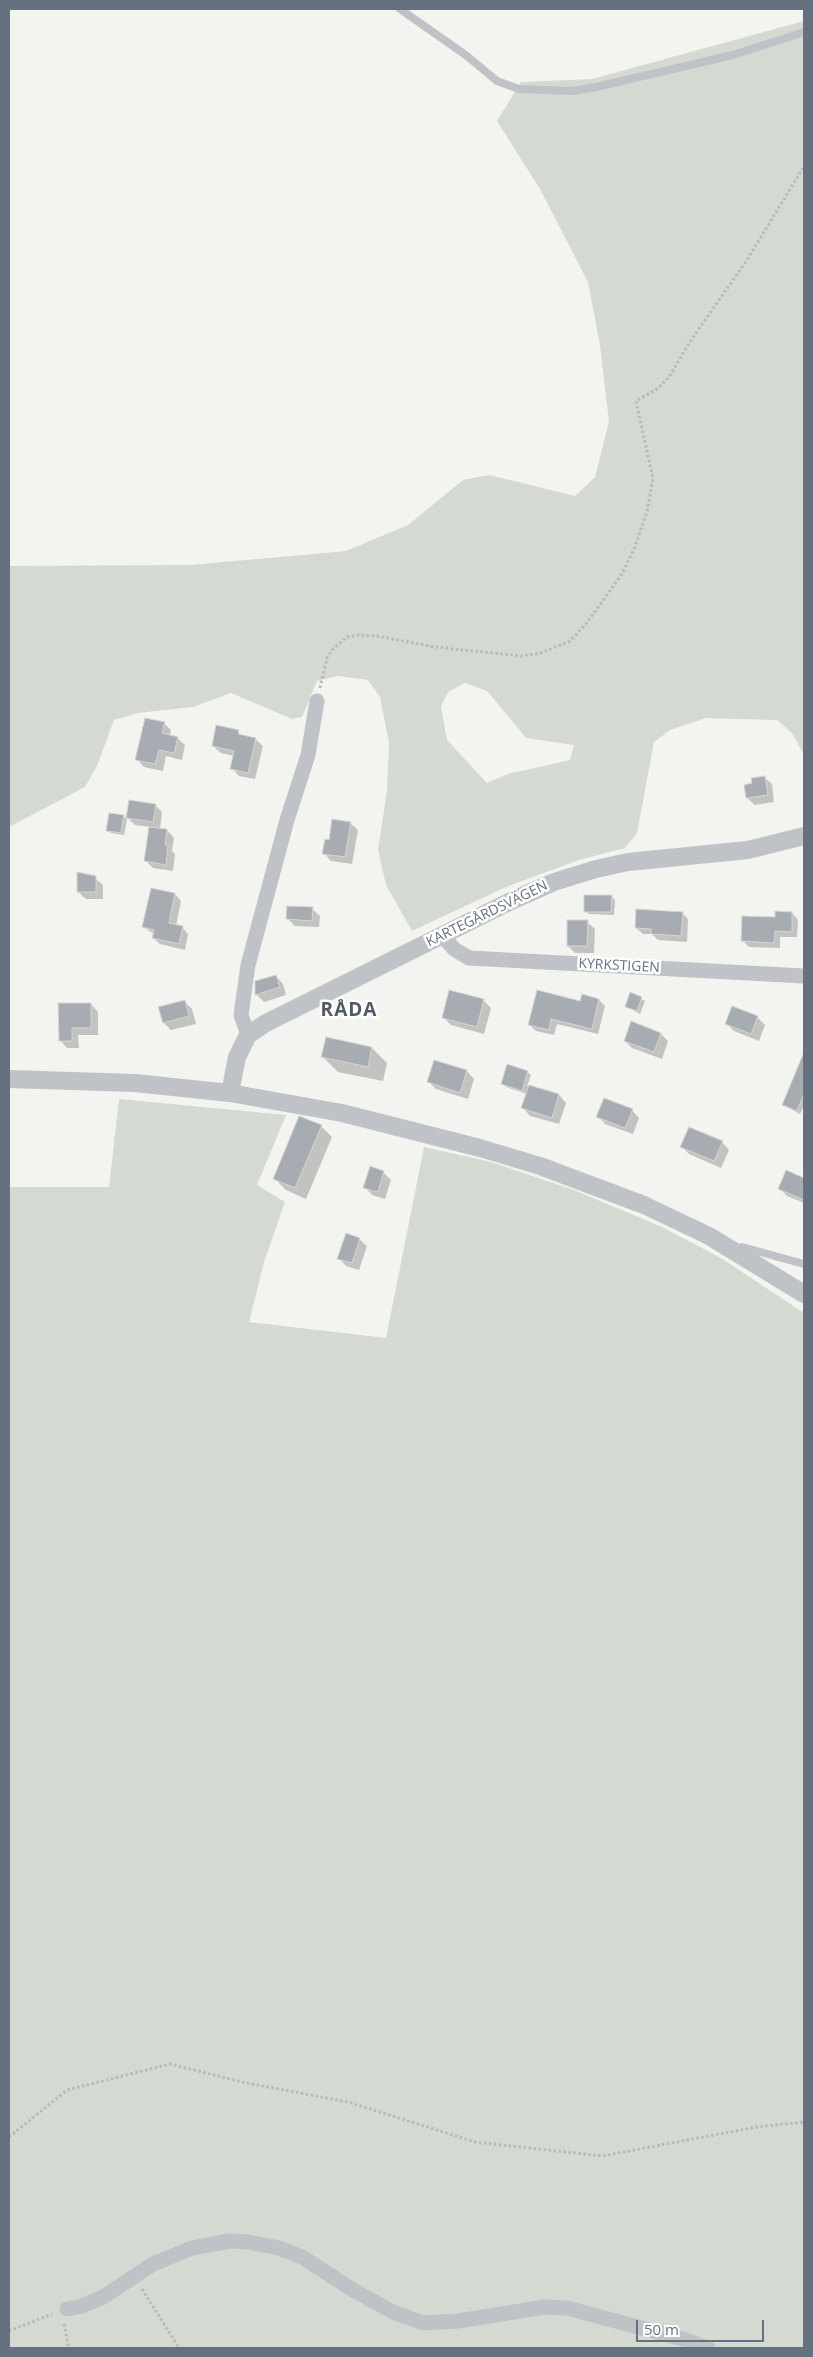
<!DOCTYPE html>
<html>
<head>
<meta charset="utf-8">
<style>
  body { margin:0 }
  #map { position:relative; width:813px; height:2357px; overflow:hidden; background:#f3f4f0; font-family:"Open Sans",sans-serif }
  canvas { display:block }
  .frame { position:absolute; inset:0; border:10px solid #65717f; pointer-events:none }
  .scale { position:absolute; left:636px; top:2320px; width:128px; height:22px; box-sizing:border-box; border:2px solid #65717f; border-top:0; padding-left:6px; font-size:15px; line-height:18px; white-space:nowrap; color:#65717f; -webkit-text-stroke:4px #fff; paint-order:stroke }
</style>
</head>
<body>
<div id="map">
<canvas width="813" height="2357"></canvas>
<div class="frame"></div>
<div class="scale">50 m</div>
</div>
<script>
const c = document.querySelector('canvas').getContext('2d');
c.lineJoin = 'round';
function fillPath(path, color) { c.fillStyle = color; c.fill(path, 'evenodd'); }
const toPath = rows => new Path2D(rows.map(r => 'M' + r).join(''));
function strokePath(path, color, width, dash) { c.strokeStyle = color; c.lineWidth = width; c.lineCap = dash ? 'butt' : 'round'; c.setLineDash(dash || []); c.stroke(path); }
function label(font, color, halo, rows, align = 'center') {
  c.font = font + ' "Open Sans",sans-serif'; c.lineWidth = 5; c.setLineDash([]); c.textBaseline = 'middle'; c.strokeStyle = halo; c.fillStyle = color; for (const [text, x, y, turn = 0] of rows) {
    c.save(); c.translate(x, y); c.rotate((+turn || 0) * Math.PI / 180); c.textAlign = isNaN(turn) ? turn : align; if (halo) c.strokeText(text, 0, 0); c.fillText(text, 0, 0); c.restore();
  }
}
fillPath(toPath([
  [804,21,804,755,792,733,777,720,706,718,670,730,654,742,637,833,625,848,579,860,506,887,412,931,386,885,378,850,387,791,389,743,380,697,368,680,338,676,317,681,302,717,292,719,231,693,193,707,137,713,114,720,97,766,85,787,9,827,9,566,190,565,346,551,408,525,463,480,489,475,575,496,595,477,609,422,600,345,588,282,540,189,497,121,521,82,592,79],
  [465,683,487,691,526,738,574,745,570,760,508,774,487,783,447,740,441,706,448,692],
  [119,1099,286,1115,257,1185,285,1202,264,1262,249,1322,386,1338,424,1147,491,1162,574,1190,662,1227,721,1258,804,1313,804,2348,9,2348,9,1187,109,1187]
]), '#d4dad2');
fillPath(toPath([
  [164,723,171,730,170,736,177,738,185,745,182,760,166,756,163,771,144,767,137,759],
  [238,732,243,736,255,739,263,746,255,779,239,776,232,768,234,756,221,753,213,746],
  [764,777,772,784,774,802,755,805,747,798,745,786,753,784],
  [155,805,162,812,160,829,167,830,174,838,172,851,175,854,173,871,153,868,146,861,150,827,135,825,128,818],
  [123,816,127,819,124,835,111,833,107,830],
  [350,823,358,830,352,864,331,861,324,853],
  [95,878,103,885,103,899,86,899,78,892],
  [175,894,181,901,176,926,182,927,188,934,185,950,160,944,153,938,154,934,144,927],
  [611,896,615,900,614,915,589,914,586,911],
  [312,909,320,916,319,927,295,926,288,919],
  [682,913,688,919,687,942,658,940,652,934,643,934,636,928],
  [792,913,798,920,797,937,780,937,780,948,749,947,743,941,776,918],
  [587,922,595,929,594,953,575,953,568,946],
  [276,976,283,984,286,995,264,1002,257,995,256,982],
  [631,994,645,1001,640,1014,626,1006],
  [483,1000,491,1008,484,1034,451,1025,443,1017],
  [599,1000,605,1006,598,1034,557,1024,554,1035,536,1031,530,1025,581,1002],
  [185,1002,192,1009,196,1024,171,1030,164,1023],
  [91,1004,98,1012,98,1035,78,1035,79,1048,67,1048,60,1040],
  [733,1008,758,1018,765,1025,759,1041,734,1031,727,1024],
  [631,1023,661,1034,668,1041,662,1059,632,1048,625,1041],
  [372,1048,387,1063,383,1081,338,1072,323,1057],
  [802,1059,804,1060,804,1105,800,1114,783,1105],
  [435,1061,467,1071,474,1079,468,1099,436,1089,429,1082],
  [527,1072,531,1075,527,1086,559,1095,566,1103,559,1124,530,1116,523,1108,527,1094,506,1087,503,1084],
  [632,1110,639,1118,633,1134,605,1124,598,1116],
  [321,1126,332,1137,306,1199,286,1190,275,1179],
  [722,1142,729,1150,721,1168,689,1154,682,1147],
  [383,1172,391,1180,385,1199,372,1195,365,1187],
  [787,1172,804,1179,804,1203,787,1196,780,1189],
  [359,1239,367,1246,359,1270,346,1266,339,1258]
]), '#0003');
const building = toPath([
  [145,718,165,722,162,733,178,737,174,753,159,750,155,764,135,760,145,718],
  [216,725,239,730,238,734,256,738,248,773,230,769,234,751,212,746,216,725],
  [765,776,768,795,746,798,744,785,752,783,751,778,765,776],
  [129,800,156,804,153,822,126,818,129,800],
  [109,813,124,815,121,833,106,831,109,813],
  [332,819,351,822,345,857,322,854,325,839,329,840,332,819],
  [149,827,167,829,165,845,168,845,166,865,144,861,149,827],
  [77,872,96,876,96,892,77,892,77,872],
  [151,888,175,893,169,923,183,926,179,944,152,938,154,930,142,927,151,888],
  [584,895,612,895,611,912,584,912,584,895],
  [287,906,313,907,312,921,286,919,287,906],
  [636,909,683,912,681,936,651,934,651,929,635,928,636,909],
  [775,911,792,912,792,932,775,931,774,943,741,941,742,916,775,917,775,911],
  [567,920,588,920,587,946,567,946,567,920],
  [276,975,280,987,255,995,255,981,276,975],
  [449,990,484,999,477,1027,442,1018,449,990],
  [537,990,580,1001,582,994,599,999,592,1029,551,1019,549,1030,528,1025,537,990],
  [630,992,642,997,637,1011,625,1007,630,992],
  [185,1000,189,1016,163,1023,158,1007,185,1000],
  [58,1003,91,1003,91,1028,72,1028,72,1041,59,1041,58,1003],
  [732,1006,758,1016,751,1034,725,1024,732,1006],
  [631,1021,661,1033,654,1052,624,1041,631,1021],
  [326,1037,372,1047,368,1067,321,1057,326,1037],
  [804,1052,804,1094,797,1111,782,1105,804,1052],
  [434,1060,467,1070,460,1093,427,1082,434,1060],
  [507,1064,528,1071,522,1091,501,1084,507,1064],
  [529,1085,559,1094,552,1118,521,1108,529,1085],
  [604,1098,633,1109,625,1128,596,1117,604,1098],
  [299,1116,322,1125,295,1188,273,1179,299,1116],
  [689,1127,723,1141,714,1161,680,1147,689,1127],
  [370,1166,384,1171,378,1192,363,1188,370,1166],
  [786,1170,804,1178,804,1200,778,1189,786,1170],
  [346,1233,360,1238,352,1263,337,1259,346,1233]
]);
fillPath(building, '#a6acb2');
strokePath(building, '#d5d5d3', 1);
strokePath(toPath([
  [320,688,327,658,333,649,347,637,357,635,377,636,435,647,521,656,541,653,570,641,586,624,622,574,634,549,647,512,653,478,636,401,657,389,669,377,691,340,747,260,804,166],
  [9,2137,67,2090,170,2064,242,2082,348,2102,475,2142,602,2156,757,2127,804,2122],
  [142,2289,179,2348],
  [64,2324,69,2348],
  [9,2331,52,2314]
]), '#b7b9bc', 3, [2.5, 2.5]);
strokePath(toPath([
  [400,9,467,56,497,81,519,89,573,91,596,87,733,55,804,32],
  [737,1250,742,1247,804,1264]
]), '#bfc2c6', 8);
strokePath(toPath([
  [442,935,454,949,469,958,804,976],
  [248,1035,241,1015,248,965,287,820,308,755,317,701],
  [67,2309,82,2306,103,2297,153,2264,192,2248,230,2241,248,2242,279,2248,302,2257,353,2290,393,2312,423,2323,458,2321,545,2307,567,2308,683,2339,708,2348]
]), '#bfc2c6', 15);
strokePath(toPath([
  [9,1079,135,1083,230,1093,342,1113,480,1148,540,1166,644,1205,709,1236,804,1294],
  [230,1093,237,1057,248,1035,266,1023,511,901,554,882,596,869,628,862,748,850,804,836]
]), '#bfc2c6', 18);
label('14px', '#65717f', '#fff', [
  ["KARTEGÅRDSVÄGEN",487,914,-26],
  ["KYRKSTIGEN",619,966,3]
]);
c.letterSpacing = '1px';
label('bold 19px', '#525b65', '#fff', [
  ["RÅDA",349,1011]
]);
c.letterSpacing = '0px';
</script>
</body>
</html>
